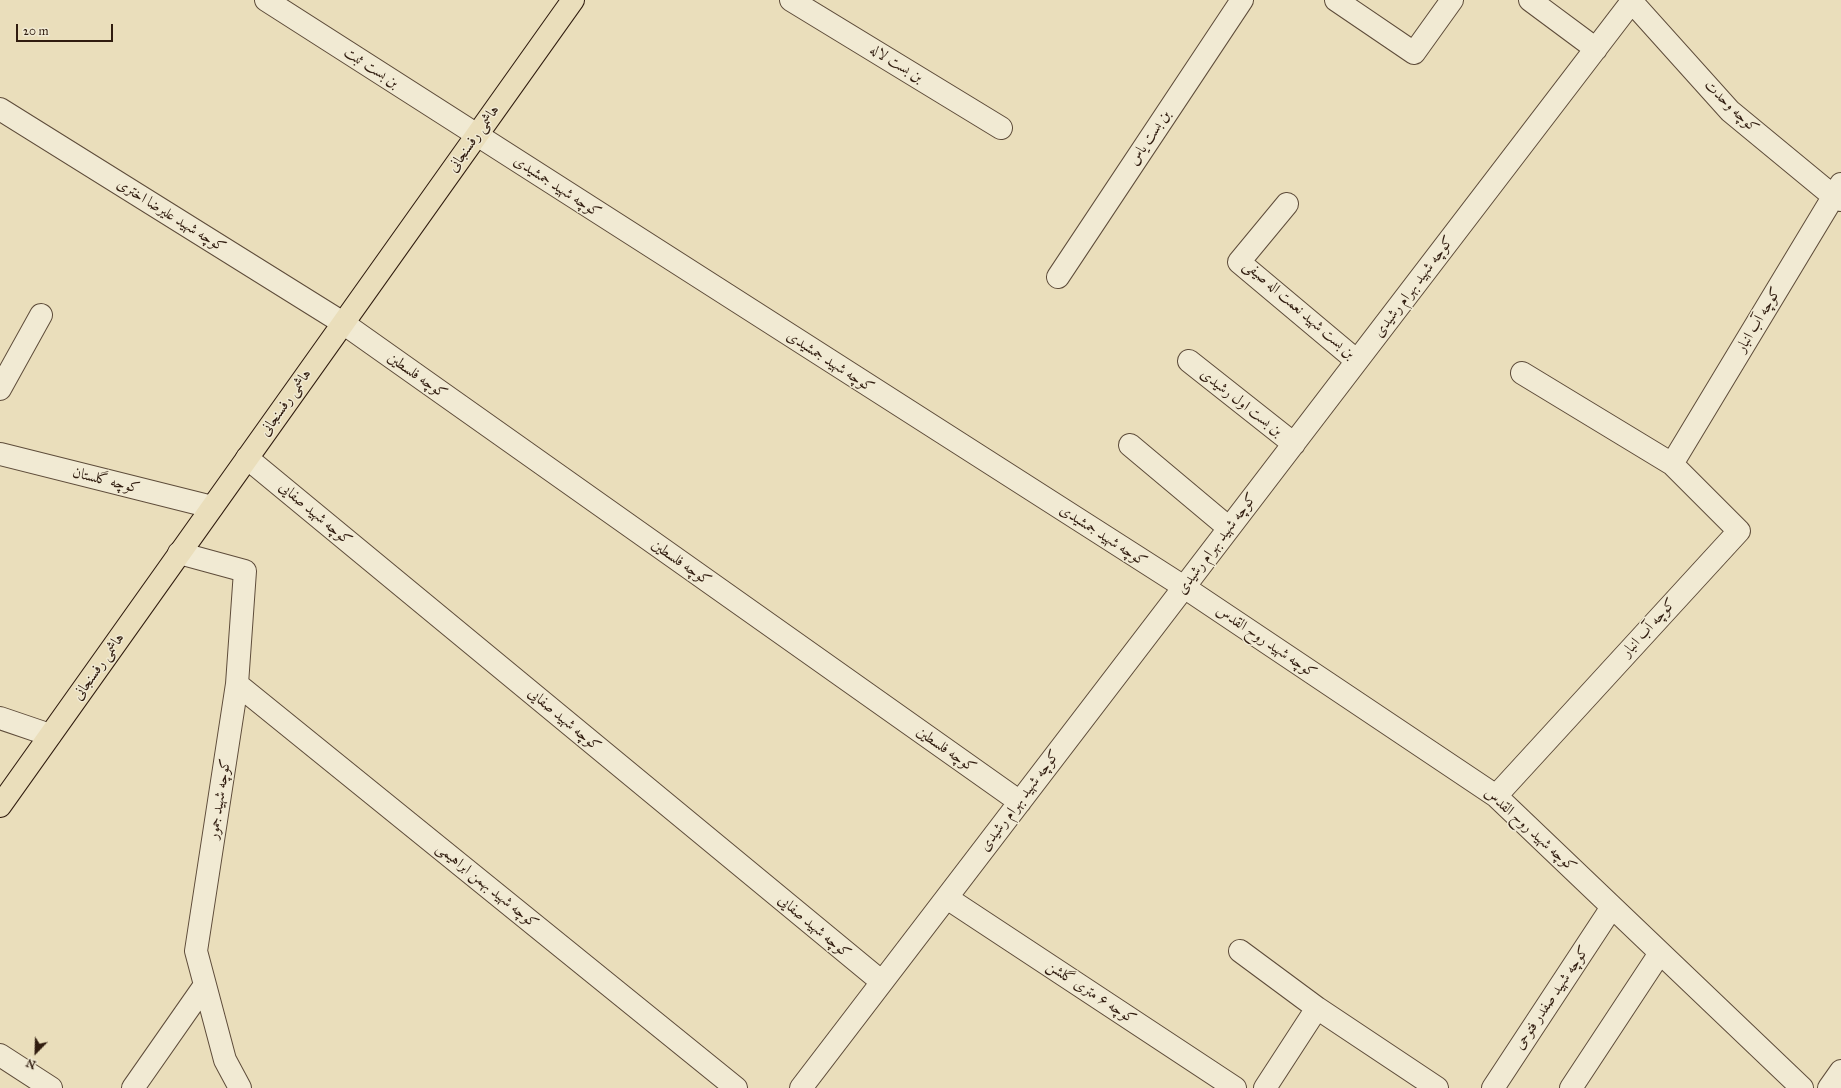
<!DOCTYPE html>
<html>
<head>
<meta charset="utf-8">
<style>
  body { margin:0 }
  #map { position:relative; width:1841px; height:1088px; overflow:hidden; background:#eadebb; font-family:"IM FELL Great Primer",serif }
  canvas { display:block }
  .north { position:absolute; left:16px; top:1032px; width:40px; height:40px; -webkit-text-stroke:3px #f1ead3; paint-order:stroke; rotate:203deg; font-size:11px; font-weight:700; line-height:16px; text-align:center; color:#301c0f }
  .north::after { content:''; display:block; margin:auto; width:14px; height:18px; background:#301c0f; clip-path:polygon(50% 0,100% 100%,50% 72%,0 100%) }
  .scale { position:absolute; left:16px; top:24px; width:97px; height:18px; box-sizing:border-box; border:2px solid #301c0f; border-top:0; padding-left:5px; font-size:12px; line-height:14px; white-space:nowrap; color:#301c0f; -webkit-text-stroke:3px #f1ead3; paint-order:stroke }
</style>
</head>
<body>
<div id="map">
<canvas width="1841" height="1088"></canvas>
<div class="north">N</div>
<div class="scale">20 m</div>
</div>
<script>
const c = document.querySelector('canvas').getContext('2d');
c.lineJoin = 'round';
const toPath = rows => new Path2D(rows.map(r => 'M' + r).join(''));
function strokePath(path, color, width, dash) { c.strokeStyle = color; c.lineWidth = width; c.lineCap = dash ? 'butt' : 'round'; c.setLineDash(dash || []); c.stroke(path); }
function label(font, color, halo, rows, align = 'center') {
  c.font = font + ' "IM FELL Great Primer",Amiri,serif'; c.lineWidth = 3; c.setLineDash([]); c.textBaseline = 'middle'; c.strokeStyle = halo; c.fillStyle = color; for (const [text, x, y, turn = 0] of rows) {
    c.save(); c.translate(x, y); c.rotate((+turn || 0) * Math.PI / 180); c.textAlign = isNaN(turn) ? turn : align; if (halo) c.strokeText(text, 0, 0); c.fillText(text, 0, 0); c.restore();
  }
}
const minor = toPath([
  [266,0,1184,587,1496,796,1802,1088],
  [791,0,1001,128],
  [1336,0,1414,53,1452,0],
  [1530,0,1596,49],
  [1632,2,1730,111,1833,196,1841,200],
  [0,109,343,323,1020,802],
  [1287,204,1239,262,1357,361],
  [1058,277,1242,0],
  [1189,361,1294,444],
  [1522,373,1672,464,1841,184],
  [0,389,41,315],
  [1130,445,1229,528],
  [0,454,212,507],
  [247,458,882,982],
  [179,553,245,571,237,684,196,951,225,1060,240,1088],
  [237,684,736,1088],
  [0,718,50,735],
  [1496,796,1739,531,1672,464],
  [947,898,1235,1088],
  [1240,951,1317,1008],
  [0,1055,51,1088],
  [133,1088,205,985],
  [801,1088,1633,0],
  [1265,1088,1317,1008,1437,1088],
  [1493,1088,1612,907],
  [1571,1088,1660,953],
  [1829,1088,1841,1071]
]);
const major = toPath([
  [0,806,573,0]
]);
strokePath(minor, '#5e4c3a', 24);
strokePath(major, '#301c0f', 24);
strokePath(minor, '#f1ead3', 22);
strokePath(major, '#eadebb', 22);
label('15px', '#301c0f', '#f1ead3', [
  ["بن بست لاله",896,64,31],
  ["بن بست ثبت",371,68,33],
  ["کوچه وحدت",1731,107,44],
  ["بن بست یاس",1150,138,-56],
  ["هاشمی رفسنجانی",474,139,-55],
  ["کوچه شهید جمشیدی",557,187,33],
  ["کوچه شهید علیرضا اختری",171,216,32],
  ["کوچه شهید بهرام رشیدی",1414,287,-53],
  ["بن بست شهید نعمت اله صیفی",1299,310,41],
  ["کوچه آب انبار",1759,320,-59],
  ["کوچه شهید جمشیدی",830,362,33],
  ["کوچه فلسطین",417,376,35],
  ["هاشمی رفسنجانی",286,403,-55],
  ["بن بست اول رشیدی",1241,403,38],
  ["کوچه گلستان",106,481,14],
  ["کوچه شهید صفایی",315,514,40],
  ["کوچه شهید جمشیدی",1103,536,33],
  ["کوچه شهید بهرام رشیدی",1217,544,-53],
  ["کوچه فلسطین",681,563,35],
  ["کوچه آب انبار",1649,628,-48],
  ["کوچه شهید روح القدس",1266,642,34],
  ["هاشمی رفسنجانی",99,667,-55],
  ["کوچه شهید صفایی",564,720,40],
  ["کوچه فلسطین",946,750,35],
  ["کوچه شهید جمور",220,799,-81],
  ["کوچه شهید بهرام رشیدی",1020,801,-53],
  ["کوچه شهید روح القدس",1530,830,42],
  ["کوچه شهید بهمن ابراهیمی",487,886,39],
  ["کوچه شهید صفایی",814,927,40],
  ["کوچه ۶ متری گلشن",1091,993,33],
  ["کوچه شهید صفدر فتوحی",1552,998,-56]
]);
</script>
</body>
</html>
